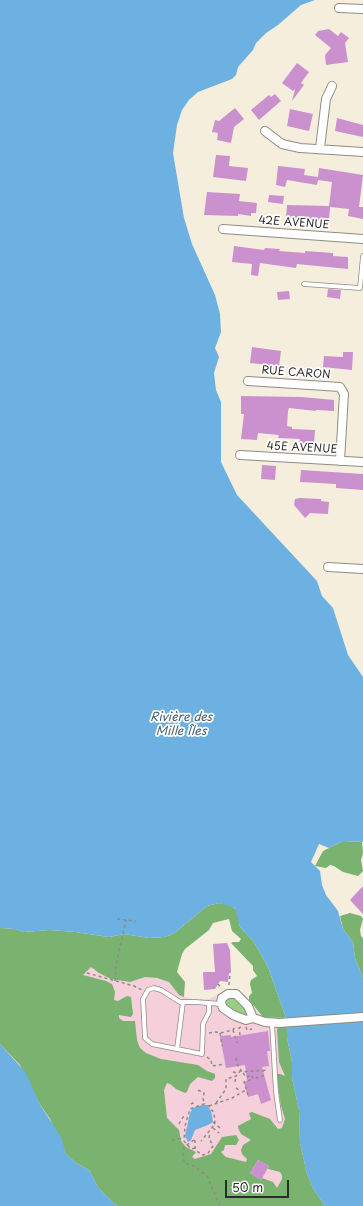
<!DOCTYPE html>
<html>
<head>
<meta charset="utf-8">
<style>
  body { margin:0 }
  #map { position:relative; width:363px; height:1206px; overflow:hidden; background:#f6eedd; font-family:"Playpen Sans",sans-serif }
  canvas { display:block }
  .scale { position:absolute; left:225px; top:1180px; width:64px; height:18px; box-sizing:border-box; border:2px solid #2b2b2b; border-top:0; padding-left:5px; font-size:12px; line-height:14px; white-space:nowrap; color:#2b2b2b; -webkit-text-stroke:3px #fff; paint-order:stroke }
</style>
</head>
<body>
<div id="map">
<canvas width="363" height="1206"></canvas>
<div class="scale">50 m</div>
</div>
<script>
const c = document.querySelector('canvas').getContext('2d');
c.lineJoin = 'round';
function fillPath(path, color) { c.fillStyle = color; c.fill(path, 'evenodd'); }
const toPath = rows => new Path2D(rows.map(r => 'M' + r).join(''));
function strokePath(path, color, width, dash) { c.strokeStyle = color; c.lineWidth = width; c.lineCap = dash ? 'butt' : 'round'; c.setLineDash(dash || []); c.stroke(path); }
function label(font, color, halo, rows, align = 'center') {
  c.font = font + ' "Playpen Sans",sans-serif'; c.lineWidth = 3.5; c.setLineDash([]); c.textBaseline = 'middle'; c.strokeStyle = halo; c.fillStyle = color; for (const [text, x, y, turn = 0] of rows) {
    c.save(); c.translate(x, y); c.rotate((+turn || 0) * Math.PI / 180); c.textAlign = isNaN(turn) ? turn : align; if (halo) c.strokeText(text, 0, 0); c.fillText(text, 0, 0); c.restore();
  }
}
fillPath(toPath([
  [0,928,89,962,93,969,111,978,130,982,145,977,162,979,169,982,179,995,192,999,209,999,227,990,235,990,246,997,260,1015,286,1018,314,1190,325,1206,117,1206,99,1189,89,1170,0,1044]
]), '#f5cfda');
fillPath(toPath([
  [229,997,237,999,246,1009,248,1015,238,1014,228,1007,225,1002]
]), '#99cf81');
fillPath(toPath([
  [343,841,362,842,363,853,361,860,363,871,358,876,343,872,334,866,330,865,326,868,315,866,323,851],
  [219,903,230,905,237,910,240,927,254,942,268,967,286,1018,263,1017,249,1000,249,996,252,993,250,984,251,980,257,976,253,970,253,966,231,943,233,942,239,942,241,939,232,931,229,919,213,923,209,930,185,949,182,954,177,972,185,982,184,997,179,995,169,982,157,978,145,977,130,982,111,979,99,973,91,967,83,975,106,981,112,984,115,992,114,1000,118,1001,127,996,131,997,133,1014,131,1017,119,1015,119,1018,123,1021,135,1021,137,1040,140,1048,146,1053,161,1059,198,1065,207,1071,215,1074,215,1078,212,1081,198,1077,190,1084,187,1092,185,1093,176,1089,170,1084,167,1083,164,1090,167,1118,179,1130,181,1141,186,1147,196,1152,192,1157,195,1159,211,1154,222,1137,236,1135,239,1140,236,1145,225,1145,224,1150,221,1152,226,1157,246,1162,247,1159,242,1154,241,1150,243,1145,251,1140,241,1134,238,1128,238,1126,251,1119,249,1113,252,1112,270,1119,278,1129,282,1128,285,1119,281,1106,277,1078,277,1074,280,1074,285,1076,279,1062,277,1029,280,1026,287,1026,287,1038,292,1062,292,1078,299,1110,300,1143,307,1174,314,1190,325,1206,117,1206,99,1189,89,1170,76,1163,66,1154,50,1119,39,1103,20,1065,0,1044,0,928,15,929,24,932,50,930,75,932,109,937,124,934,149,938,164,937,171,935,177,931,207,906],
  [258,1160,269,1166,268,1169,280,1172,282,1175,282,1179,277,1188,273,1182,262,1178,261,1180,250,1173],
  [350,913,361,916,363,919,360,930,361,936,363,938,363,978,355,958,353,942,343,929,340,916]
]), '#7ab26f');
fillPath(toPath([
  [0,0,315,0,301,5,278,25,266,33,256,43,253,50,238,67,236,75,232,79,198,92,189,100,182,110,177,125,173,153,184,218,192,244,215,295,220,314,221,332,215,348,219,357,214,373,216,390,221,402,221,462,237,495,317,581,322,596,333,608,348,655,363,677,363,842,343,841,329,848,319,844,311,862,320,871,322,885,326,895,338,911,343,929,353,942,355,958,363,978,363,1206,325,1206,314,1190,307,1174,300,1143,299,1110,292,1078,292,1062,287,1038,286,1018,268,967,254,942,240,927,235,908,219,903,207,906,177,931,171,935,164,937,149,938,124,934,109,937,75,932,50,930,24,932,15,929,0,928],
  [0,1044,26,1073,39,1103,61,1137,66,1154,76,1163,89,1170,99,1189,117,1206,0,1206],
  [202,1105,207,1105,211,1111,213,1122,208,1125,195,1130,191,1140,188,1142,185,1136,190,1113,193,1108]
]), '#6db0e2');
fillPath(toPath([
  [329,29,338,36,341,32,349,38,345,43,348,62,326,65,325,55,331,48,315,35,318,31],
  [297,63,309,72,301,83,304,85,292,101,295,89,293,91,282,83],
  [275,94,281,101,259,120,251,110,269,95,271,97],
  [235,108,244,119,234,127,231,143,217,140,218,133,212,132,215,120,219,121],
  [290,109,313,114,309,131,287,126],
  [337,118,363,125,363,137,335,131],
  [216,155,230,156,229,166,248,168,246,181,213,177],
  [278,166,305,169,304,175,318,177,319,168,363,175,359,207,363,207,363,219,348,216,349,209,330,207,329,221,286,218,287,205,329,206,332,182,318,180,317,185,287,180,285,187,276,185],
  [207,192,240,194,239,201,257,203,256,213,251,213,251,216,238,214,238,216,204,215],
  [269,195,284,196,283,204,268,202],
  [234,246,264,250,265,248,280,249,279,251,305,253,305,251,333,253,333,256,348,257,348,269,297,264,296,268,260,263,258,276,251,275,252,264,232,262],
  [328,289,341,290,340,299,327,297],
  [289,291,290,299,278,300,277,292],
  [252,347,281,351,279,366,250,363],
  [343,352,353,352,352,370,323,367,324,356,343,357],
  [241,396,302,397,334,400,334,411,316,410,316,411,289,408,288,411,287,426,292,427,292,429,315,430,314,443,299,443,300,439,278,438,279,435,258,433,257,440,241,439,244,414,241,414],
  [262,465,276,466,275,480,261,479],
  [301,470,363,474,363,490,336,488,336,484,300,482],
  [300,498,321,499,321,501,329,502,328,514,310,513,305,518,294,505,295,499],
  [363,886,363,914,350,900],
  [227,943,230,950,231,973,229,973,228,982,220,981,215,989,204,990,203,972,215,972,213,944],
  [268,1031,270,1051,267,1051,269,1066,262,1067,271,1100,261,1104,258,1094,248,1097,244,1082,247,1081,245,1065,226,1068,220,1036,231,1035,231,1037],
  [258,1160,269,1166,261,1180,250,1173]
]), '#cb90ce');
const lane = toPath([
  [304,284,360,288,363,256],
  [209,1003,209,1012,203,1024,202,1054,152,1044,145,1038,143,999,148,990,154,988,161,990,180,1002,195,1002,221,1004],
  [272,1023,276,1092,280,1120],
  [177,1049,183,1002]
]);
const street = toPath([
  [339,8,363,9],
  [265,131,282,144,300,148,363,152],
  [320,148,326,99,332,86],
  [223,229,363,239],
  [248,381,340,387,344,394,340,461],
  [240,455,363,462],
  [328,567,363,569],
  [253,1018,248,1006,236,994,228,994,222,998,221,1003,223,1008,233,1015,246,1020,253,1018,265,1022,279,1023,363,1017]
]);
strokePath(lane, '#908c84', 5.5);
strokePath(street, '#908c84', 10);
strokePath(toPath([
  [117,919,136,921],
  [87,973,134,986,142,990],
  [115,981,116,965,126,920],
  [218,984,222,989],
  [229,985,230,973],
  [246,1027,247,1030,252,1029],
  [233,1030,237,1043],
  [209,1033,216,1032,220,1033,233,1030,235,1026],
  [220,1033,222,1046],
  [240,1035,239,1028,241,1027],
  [207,1057,211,1060,212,1066,225,1064],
  [236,1058,237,1064,242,1072,268,1070],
  [233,1072,238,1073],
  [243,1073,246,1077,252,1075,253,1079,263,1076,263,1071],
  [235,1082,236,1076],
  [236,1088,241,1091],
  [198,1090,204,1093,203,1099,205,1104],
  [248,1095,244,1082,253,1079],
  [216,1103,226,1089,226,1079,236,1076,241,1070],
  [191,1104,193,1103,195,1106],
  [209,1106,232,1098,246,1090],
  [213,1122,220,1128],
  [179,1124,183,1117,187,1117],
  [213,1128,219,1133],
  [172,1140,184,1138],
  [194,1140,184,1147,183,1158,185,1163,194,1166,207,1176,220,1206],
  [195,1140,195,1148,198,1152,203,1155,208,1153,213,1146,209,1138,210,1132],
  [195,1148,191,1149,184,1141,185,1126,190,1109,204,1104,209,1106,214,1113,215,1124,201,1141]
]), '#908c84', 1.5, [3, 3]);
strokePath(lane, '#fff', 4);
strokePath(street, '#fff', 8);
label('11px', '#2b2b2b', '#fff', [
  ["42E AVENUE",294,223,4],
  ["RUE CARON",296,373,4],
  ["45E AVENUE",302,448,3]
]);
label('italic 12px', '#456074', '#fff', [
  ["Rivière des",181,718],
  ["Mille Îles",181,732]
]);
</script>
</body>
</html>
